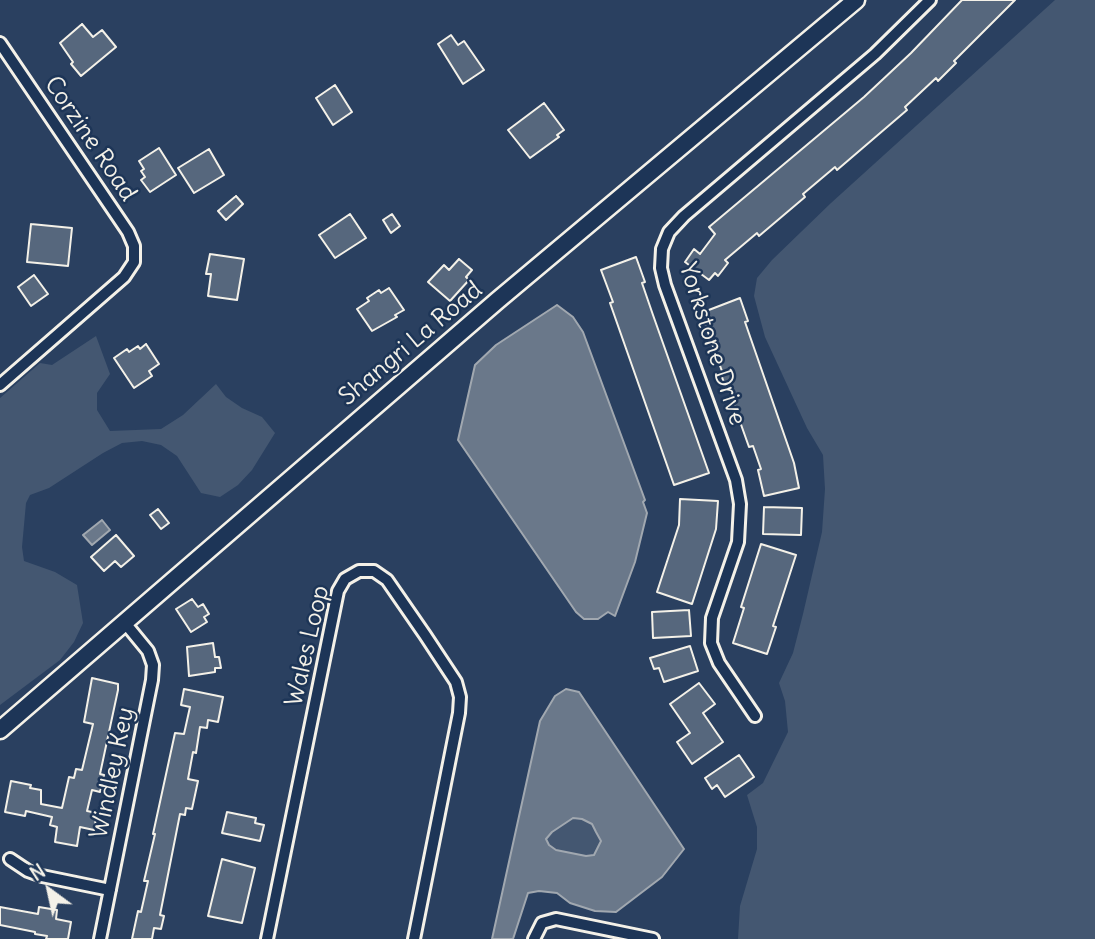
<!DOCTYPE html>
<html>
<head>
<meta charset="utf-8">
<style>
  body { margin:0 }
  #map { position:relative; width:1095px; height:939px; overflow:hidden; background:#2a4060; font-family:Delius,sans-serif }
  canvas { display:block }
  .north { position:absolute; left:14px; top:855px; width:70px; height:70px; -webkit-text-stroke:5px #1d3557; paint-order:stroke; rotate:327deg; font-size:19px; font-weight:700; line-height:28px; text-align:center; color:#f4f1e8 }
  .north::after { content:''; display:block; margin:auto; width:24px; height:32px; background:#f4f1e8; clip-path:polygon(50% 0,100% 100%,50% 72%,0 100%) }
</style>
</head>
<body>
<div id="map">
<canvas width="1095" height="939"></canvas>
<div class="north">N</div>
</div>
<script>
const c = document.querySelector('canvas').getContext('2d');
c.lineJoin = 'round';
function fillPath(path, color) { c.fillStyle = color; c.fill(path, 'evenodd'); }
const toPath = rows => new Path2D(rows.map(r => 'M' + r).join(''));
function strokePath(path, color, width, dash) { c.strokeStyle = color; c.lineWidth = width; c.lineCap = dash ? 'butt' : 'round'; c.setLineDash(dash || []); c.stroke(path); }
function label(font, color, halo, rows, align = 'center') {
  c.font = font + ' Delius,sans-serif'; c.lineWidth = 5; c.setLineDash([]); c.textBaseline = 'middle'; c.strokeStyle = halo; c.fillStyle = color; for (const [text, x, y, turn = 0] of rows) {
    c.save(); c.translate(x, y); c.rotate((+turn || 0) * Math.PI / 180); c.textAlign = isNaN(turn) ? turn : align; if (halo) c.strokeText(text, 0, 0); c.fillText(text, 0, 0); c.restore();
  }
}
fillPath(toPath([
  [1055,0,1095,0,1095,939,738,939,740,906,757,849,757,827,747,795,763,783,788,732,785,701,779,683,793,653,803,614,822,532,825,489,823,455,807,428,765,337,754,296,757,278,772,260,831,203],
  [96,336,110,374,97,393,97,410,110,431,161,429,183,415,216,384,226,397,242,408,262,417,275,433,252,470,238,485,220,497,201,493,177,456,161,445,142,441,122,443,103,453,49,488,30,495,26,503,22,547,24,561,55,572,77,585,83,623,74,642,60,660,0,705,0,398,40,363,52,365],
  [573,818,582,819,592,824,596,832,601,841,594,855,586,856,556,850,549,845,546,839,552,831]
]), '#445771');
const water = toPath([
  [557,305,573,317,583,332,645,500,643,502,647,513,635,562,615,616,608,612,598,619,584,619,576,612,458,440,475,365,496,345,557,305],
  [102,520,110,530,92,545,83,535,102,520],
  [566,689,579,692,684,849,662,877,616,912,595,911,570,903,557,893,539,891,528,893,513,939,492,939,540,721,555,696,566,689],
  [573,818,582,819,592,824,596,832,601,841,594,855,586,856,556,850,549,845,546,839,552,832,573,818]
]);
fillPath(water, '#6a788a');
strokePath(water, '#a1a8b0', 2);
const building = toPath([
  [962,0,1015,0,954,61,956,63,938,81,936,78,905,107,907,110,837,170,835,167,803,194,805,197,759,236,757,233,725,260,728,263,718,276,715,273,709,280,685,262,694,249,700,254,715,234,709,227,864,97,911,53,962,0],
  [82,24,93,37,102,30,116,47,81,76,71,64,73,62,60,43,82,24],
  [451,35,458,45,464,41,484,70,463,84,438,44,451,35],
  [335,85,352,112,333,125,316,98,335,85],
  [544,103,564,130,557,135,559,137,530,158,508,130,544,103],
  [159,148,176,175,150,192,141,180,145,177,141,171,144,169,139,161,159,148],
  [209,149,224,175,194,193,178,168,209,149],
  [236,196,243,204,226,220,218,211,236,196],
  [350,214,366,238,335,258,319,235,350,214],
  [392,214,400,226,391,233,383,220,392,214],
  [31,224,72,228,68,266,27,262,31,224],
  [210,254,244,259,237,300,208,296,211,274,206,274,210,254],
  [636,257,645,282,642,283,653,315,709,473,674,485,610,303,613,302,601,270,636,257],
  [459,259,472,270,466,277,469,280,450,301,428,282,444,265,449,270,459,259],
  [34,275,48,294,31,306,18,287,34,275],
  [389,288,404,310,395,315,397,317,372,331,357,309,369,301,367,298,379,290,381,293,389,288],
  [740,298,748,321,745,322,794,463,799,488,764,496,758,470,761,469,753,446,749,447,728,388,726,389,721,374,723,374,701,313,740,298],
  [146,344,159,364,149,371,152,376,134,388,114,358,127,349,129,352,138,346,140,349,146,344],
  [680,499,718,501,716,529,692,604,657,592,679,525,680,499],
  [764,507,802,508,801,535,763,534,764,507],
  [158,509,169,523,161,529,150,515,158,509],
  [116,535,134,556,121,567,115,561,104,571,91,557,116,535],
  [761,544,796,555,773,626,776,627,767,654,733,643,744,608,741,607,761,544],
  [192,599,198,607,203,604,209,614,204,617,207,622,191,632,176,609,192,599],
  [689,610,691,636,653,638,652,612,689,610],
  [213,643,215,657,219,657,221,668,215,668,215,672,189,676,187,647,213,643],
  [690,646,698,671,664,682,659,668,654,669,650,658,690,646],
  [92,678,118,684,118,690,100,774,104,775,100,792,92,790,87,811,97,813,94,830,80,827,77,846,55,842,57,827,50,825,52,817,26,811,25,816,5,812,11,781,31,785,30,788,41,790,41,804,62,808,69,777,74,778,76,769,82,770,93,724,84,722,92,678],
  [699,683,715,704,703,713,723,742,692,764,677,742,690,733,670,704,699,683],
  [184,689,223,697,218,722,208,720,207,728,200,727,196,753,193,752,188,779,198,781,192,809,186,808,185,815,180,814,160,915,164,916,161,929,154,928,152,939,132,939,138,911,141,912,148,881,144,881,155,834,153,834,175,733,184,734,190,707,181,705,184,689],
  [739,755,754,777,725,797,717,785,712,789,705,778,739,755],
  [227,812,256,818,255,823,264,825,260,841,222,833,227,812],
  [222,859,255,868,242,923,208,916,222,859],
  [0,907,38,914,39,907,57,910,56,919,71,922,68,939,46,939,47,936,35,934,35,932,0,925,0,907]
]);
fillPath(building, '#56677d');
strokePath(building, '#f4f1e8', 2);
const street = toPath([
  [0,43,128,232,134,246,134,262,124,277,0,385],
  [755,716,719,663,711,643,712,618,738,542,740,504,736,480,665,285,661,268,662,249,669,232,684,216,875,54,930,0],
  [10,859,28,871,42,876,110,890],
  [100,939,152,680,153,665,148,651,125,623],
  [267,939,338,591,345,579,359,571,374,571,387,580,425,635,456,682,460,697,459,713,414,939],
  [534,939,542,923,556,919,653,939]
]);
const secondary = toPath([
  [0,730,498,300,856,0]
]);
strokePath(street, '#f4f1e8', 16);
strokePath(secondary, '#f4f1e8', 21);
strokePath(street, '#1d3557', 10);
strokePath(secondary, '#1d3557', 16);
label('24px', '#f4f1e8', '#1d3557', [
  ["Corzine Road",90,139,56],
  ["Shangri La Road",411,344,-40],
  ["Yorkstone Drive",712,344,72],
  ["Wales Loop",308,646,-77],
  ["Windley Key",113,773,-78]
]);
</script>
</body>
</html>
